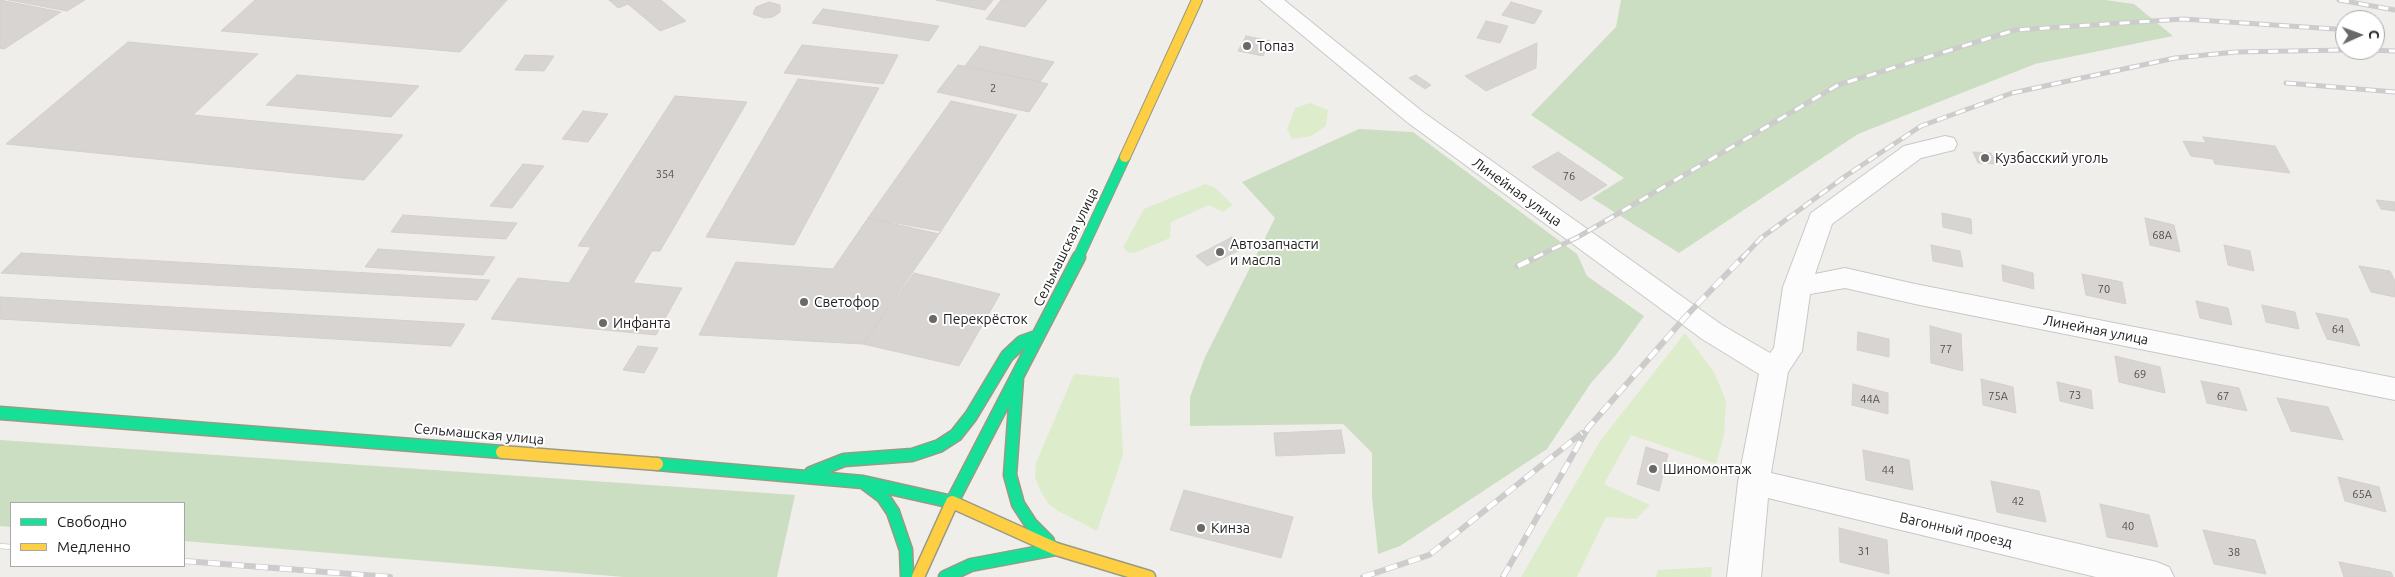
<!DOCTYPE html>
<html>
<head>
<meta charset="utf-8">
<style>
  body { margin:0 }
  #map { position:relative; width:2395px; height:577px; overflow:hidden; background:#f0eeeb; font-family:Ubuntu,sans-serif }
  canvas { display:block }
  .legend { position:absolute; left:10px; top:502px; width:175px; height:65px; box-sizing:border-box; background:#fff; border:1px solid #a7a7a7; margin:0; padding:6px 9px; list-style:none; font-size:15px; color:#222 }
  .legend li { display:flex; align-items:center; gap:10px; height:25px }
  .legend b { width:25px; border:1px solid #a7a7a7 }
  .north { position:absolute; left:2335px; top:10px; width:50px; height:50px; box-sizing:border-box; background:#fff; border:1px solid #a7a7a7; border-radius:50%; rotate:88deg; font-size:14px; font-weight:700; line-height:20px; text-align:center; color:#222 }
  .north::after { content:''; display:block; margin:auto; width:18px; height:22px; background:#6a6968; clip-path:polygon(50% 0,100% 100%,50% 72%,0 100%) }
</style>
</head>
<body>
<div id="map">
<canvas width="2395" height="577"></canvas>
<ul class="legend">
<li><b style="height:6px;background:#16e098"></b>Свободно</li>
<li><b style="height:6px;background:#ffcf43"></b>Медленно</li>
</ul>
<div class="north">С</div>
</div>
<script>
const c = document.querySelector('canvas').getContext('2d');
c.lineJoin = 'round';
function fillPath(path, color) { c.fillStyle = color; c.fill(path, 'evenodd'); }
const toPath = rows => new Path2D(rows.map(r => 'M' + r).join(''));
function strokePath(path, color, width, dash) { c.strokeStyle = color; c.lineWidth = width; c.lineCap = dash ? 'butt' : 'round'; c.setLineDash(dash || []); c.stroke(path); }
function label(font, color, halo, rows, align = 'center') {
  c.font = font + ' Ubuntu,sans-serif'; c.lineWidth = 4; c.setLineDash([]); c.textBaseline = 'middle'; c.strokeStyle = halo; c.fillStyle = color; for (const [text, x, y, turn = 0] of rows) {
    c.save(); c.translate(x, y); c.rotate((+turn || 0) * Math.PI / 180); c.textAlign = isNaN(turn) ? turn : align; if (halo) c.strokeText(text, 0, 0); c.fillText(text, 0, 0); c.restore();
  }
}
fillPath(toPath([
  [1310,103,1328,110,1326,126,1311,136,1292,139,1287,129,1295,108],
  [1205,184,1214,187,1233,205,1223,212,1209,205,1171,222,1170,238,1134,253,1127,252,1123,247,1144,209],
  [1685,333,1714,372,1726,401,1724,435,1716,464,1631,435,1604,484,1650,505,1636,519,1606,517,1577,577,1521,577,1600,441],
  [1074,374,1119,378,1123,455,1097,531,1058,511,1048,503,1040,490,1035,477,1036,463],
  [1712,567,1711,577,1656,577,1658,570]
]), '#ddeccb');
fillPath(toPath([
  [1621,0,2105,0,2134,4,2173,36,2035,64,1858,134,1679,253,1592,198,1624,178,1531,115,1616,27],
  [1359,129,1413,132,1577,254,1587,276,1644,316,1615,356,1591,383,1547,449,1400,546,1378,554,1372,497,1372,453,1343,424,1190,426,1190,397,1205,357,1275,218,1242,182],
  [0,440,795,495,777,577,624,577,184,541,184,503,11,503,11,527,0,526]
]), '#cbdec1');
const building = toPath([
  [0,0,61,12,4,49,0,48,0,0],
  [9,0,85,0,67,11,9,0],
  [255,0,507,0,460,52,221,31,255,0],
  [609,0,661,0,686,21,660,31,628,4,618,8,609,0],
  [936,0,993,0,985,10,936,0],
  [1001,0,1047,0,1025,27,986,19,1001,0],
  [769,2,780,5,780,12,773,17,764,18,753,14,756,7,769,2],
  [1511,2,1542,11,1534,24,1502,15,1511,2],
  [823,9,939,26,929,41,812,23,823,9],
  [1486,21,1508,26,1500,43,1477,38,1486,21],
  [1246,36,1270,41,1263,56,1238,51,1246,36],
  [128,42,258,54,193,115,403,135,364,180,6,144,128,42],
  [1537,43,1536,68,1486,91,1465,76,1537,43],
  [802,45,898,55,883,84,784,73,802,45],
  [980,46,1054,62,1040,82,965,66,980,46],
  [525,55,554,56,544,71,515,70,525,55],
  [958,65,1040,82,1048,84,1029,112,937,92,958,65],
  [297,75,419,86,391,117,266,105,297,75],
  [1416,75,1431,85,1425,89,1409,78,1416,75],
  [798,79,879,88,794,245,706,237,798,79],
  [675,96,747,102,660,251,652,251,633,283,682,288,656,335,491,319,518,278,569,283,591,247,578,246,675,96],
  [951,101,1017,115,941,231,939,234,868,218,951,101],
  [583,111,608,114,588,142,562,139,583,111],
  [2203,137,2275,146,2290,173,2215,164,2213,159,2191,156,2183,141,2206,143,2203,137],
  [1558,152,1607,185,1581,201,1532,167,1558,152],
  [1973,152,1991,153,1997,164,1978,163,1973,152],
  [523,164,544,166,512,208,490,206,523,164],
  [2376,200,2395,202,2395,211,2381,209,2376,200],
  [1942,213,1971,219,1972,234,1943,227,1942,213],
  [403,215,517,223,506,239,391,232,403,215],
  [868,218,941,231,863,344,699,335,736,262,833,269,868,218],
  [2145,218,2174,225,2180,252,2150,245,2145,218],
  [1232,237,1244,248,1207,266,1196,256,1232,237],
  [1931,245,1960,251,1963,267,1933,261,1931,245],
  [2224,245,2250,251,2254,271,2228,265,2224,245],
  [378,249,495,257,483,275,365,267,378,249],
  [21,253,490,280,477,300,1,273,21,253],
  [2002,265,2033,273,2034,289,2003,281,2002,265],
  [2359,266,2390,271,2395,281,2395,297,2371,292,2359,266],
  [914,273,1000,294,959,366,863,344,914,273],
  [2082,274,2122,282,2126,304,2086,295,2082,274],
  [0,297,465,324,451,346,0,319,0,297],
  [2196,301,2228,308,2232,325,2200,318,2196,301],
  [2262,305,2295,312,2299,329,2266,322,2262,305],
  [2316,313,2348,319,2360,346,2327,339,2316,313],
  [1930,326,1961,334,1963,371,1931,363,1930,326],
  [1858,332,1889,339,1889,357,1857,350,1858,332],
  [638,346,658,348,644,373,623,370,638,346],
  [2115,356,2160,367,2165,393,2119,382,2115,356],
  [1981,379,2013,387,2016,413,1983,405,1981,379],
  [2201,381,2239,388,2247,411,2207,403,2201,381],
  [2057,382,2091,390,2093,409,2060,401,2057,382],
  [1853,384,1888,393,1888,414,1852,405,1853,384],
  [2277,398,2328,407,2343,440,2291,431,2277,398],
  [1341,430,1345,453,1276,456,1274,433,1341,430],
  [1646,447,1668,454,1659,491,1637,484,1646,447],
  [1863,450,1909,460,1913,490,1866,480,1863,450],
  [2338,477,2379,487,2386,512,2345,501,2338,477],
  [1991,481,2039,491,2046,522,1997,512,1991,481],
  [1184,490,1293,517,1281,558,1170,530,1184,490],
  [2100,504,2149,515,2158,547,2107,537,2100,504],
  [1839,528,1887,540,1889,574,1840,562,1839,528],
  [2203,530,2255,540,2266,574,2214,564,2203,530],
  [2339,562,2391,572,2393,577,2344,577,2339,562]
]);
fillPath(building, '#d7d4d2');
strokePath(building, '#d3d0cc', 1);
const street = toPath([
  [1260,0,1284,0,1423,112,1722,325,1770,353,1774,348,1783,287,1811,213,1904,146,1945,136,1954,138,1957,144,1954,150,1921,158,1832,224,1815,274,1845,268,1915,284,2395,378,2395,400,1915,304,1845,288,1810,294,1802,351,1788,372,1771,473,2157,562,2169,567,2174,577,2096,577,1768,498,1761,577,1727,577,1738,482,1759,374,1702,339,1407,122,1260,0]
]);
const fastFar1 = toPath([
  [1078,258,1125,157]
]);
const fast = toPath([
  [1017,378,1010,475,1018,504,1031,524,1048,541],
  [0,413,502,452],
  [657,464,863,482,952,502,1079,257],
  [811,473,844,460,912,455,939,446,956,435,971,416,1007,356,1022,342,1036,337],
  [863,482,883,497,893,512,906,550,907,577],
  [945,577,971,565,1056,549]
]);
const slowFar1 = toPath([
  [1125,157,1197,0]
]);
const slow = toPath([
  [502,452,657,464],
  [918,577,952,502,1056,549,1149,577]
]);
strokePath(street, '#c9c8c7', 2);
strokePath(fastFar1, '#999a82', 12);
strokePath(fast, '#999a82', 15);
strokePath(slowFar1, '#999a82', 12);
strokePath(slow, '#999a82', 15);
fillPath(street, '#fdfcfc');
strokePath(fastFar1, '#16e098', 10);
strokePath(fast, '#16e098', 12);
strokePath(slowFar1, '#ffcf43', 10);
strokePath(slow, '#ffcf43', 12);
const railFar1 = toPath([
  [2339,0,2395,10],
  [2369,50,2395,51],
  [2286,83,2395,92],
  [1534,258,1578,237,1838,85,2015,30,2183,19,2335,29],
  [1742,258,1761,238,1847,175,1921,126,2012,93,2175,58,2236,52,2345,50]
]);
const rail = toPath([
  [1518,266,1537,257],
  [0,546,11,547],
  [184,561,390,577],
  [1363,577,1429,555,1582,433],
  [1503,577,1588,428,1688,314,1743,257]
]);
strokePath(railFar1, '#ccc', 5);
strokePath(rail, '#ccc', 6);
strokePath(railFar1, '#fff', 3, [10]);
strokePath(rail, '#fff', 4.5, [12]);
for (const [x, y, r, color] of [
  [1247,46,5,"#6a6968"],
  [1985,158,5,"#6a6968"],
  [1220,252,5,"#6a6968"],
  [804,302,5,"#6a6968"],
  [933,319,5,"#6a6968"],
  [603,323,5,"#6a6968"],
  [1653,469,5,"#6a6968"],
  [1201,528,5,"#6a6968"]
]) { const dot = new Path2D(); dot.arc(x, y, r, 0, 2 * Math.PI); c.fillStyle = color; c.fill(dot); strokePath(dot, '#fff', 2); }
label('11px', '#4f4e4e', null, [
  ["2",993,88],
  ["354",665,174],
  ["76",1569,176],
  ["68А",2162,235],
  ["70",2104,289],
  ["64",2338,329],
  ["77",1946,349],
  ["69",2140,374],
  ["73",2075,395],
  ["75А",1998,396],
  ["67",2223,396],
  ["44А",1870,399],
  ["44",1888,470],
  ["65А",2362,494],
  ["42",2018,501],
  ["40",2128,526],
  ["31",1864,551],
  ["38",2234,552]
]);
label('14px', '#222', '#fff', [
  ["Топаз",1257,46],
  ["Кузбасский уголь",1995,158],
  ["Автозапчасти",1230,244],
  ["и масла",1230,260],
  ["Светофор",814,302],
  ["Перекрёсток",943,319],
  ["Инфанта",613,323],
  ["Шиномонтаж",1663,469],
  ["Кинза",1211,528]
], 'left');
label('14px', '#222', '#fff', [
  ["Линейная улица",1517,192,36],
  ["Сельмашская улица",1066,247,-64],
  ["Линейная улица",2096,330,11],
  ["Сельмашская улица",479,434,5],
  ["Вагонный проезд",1956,530,13]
]);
</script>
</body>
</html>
